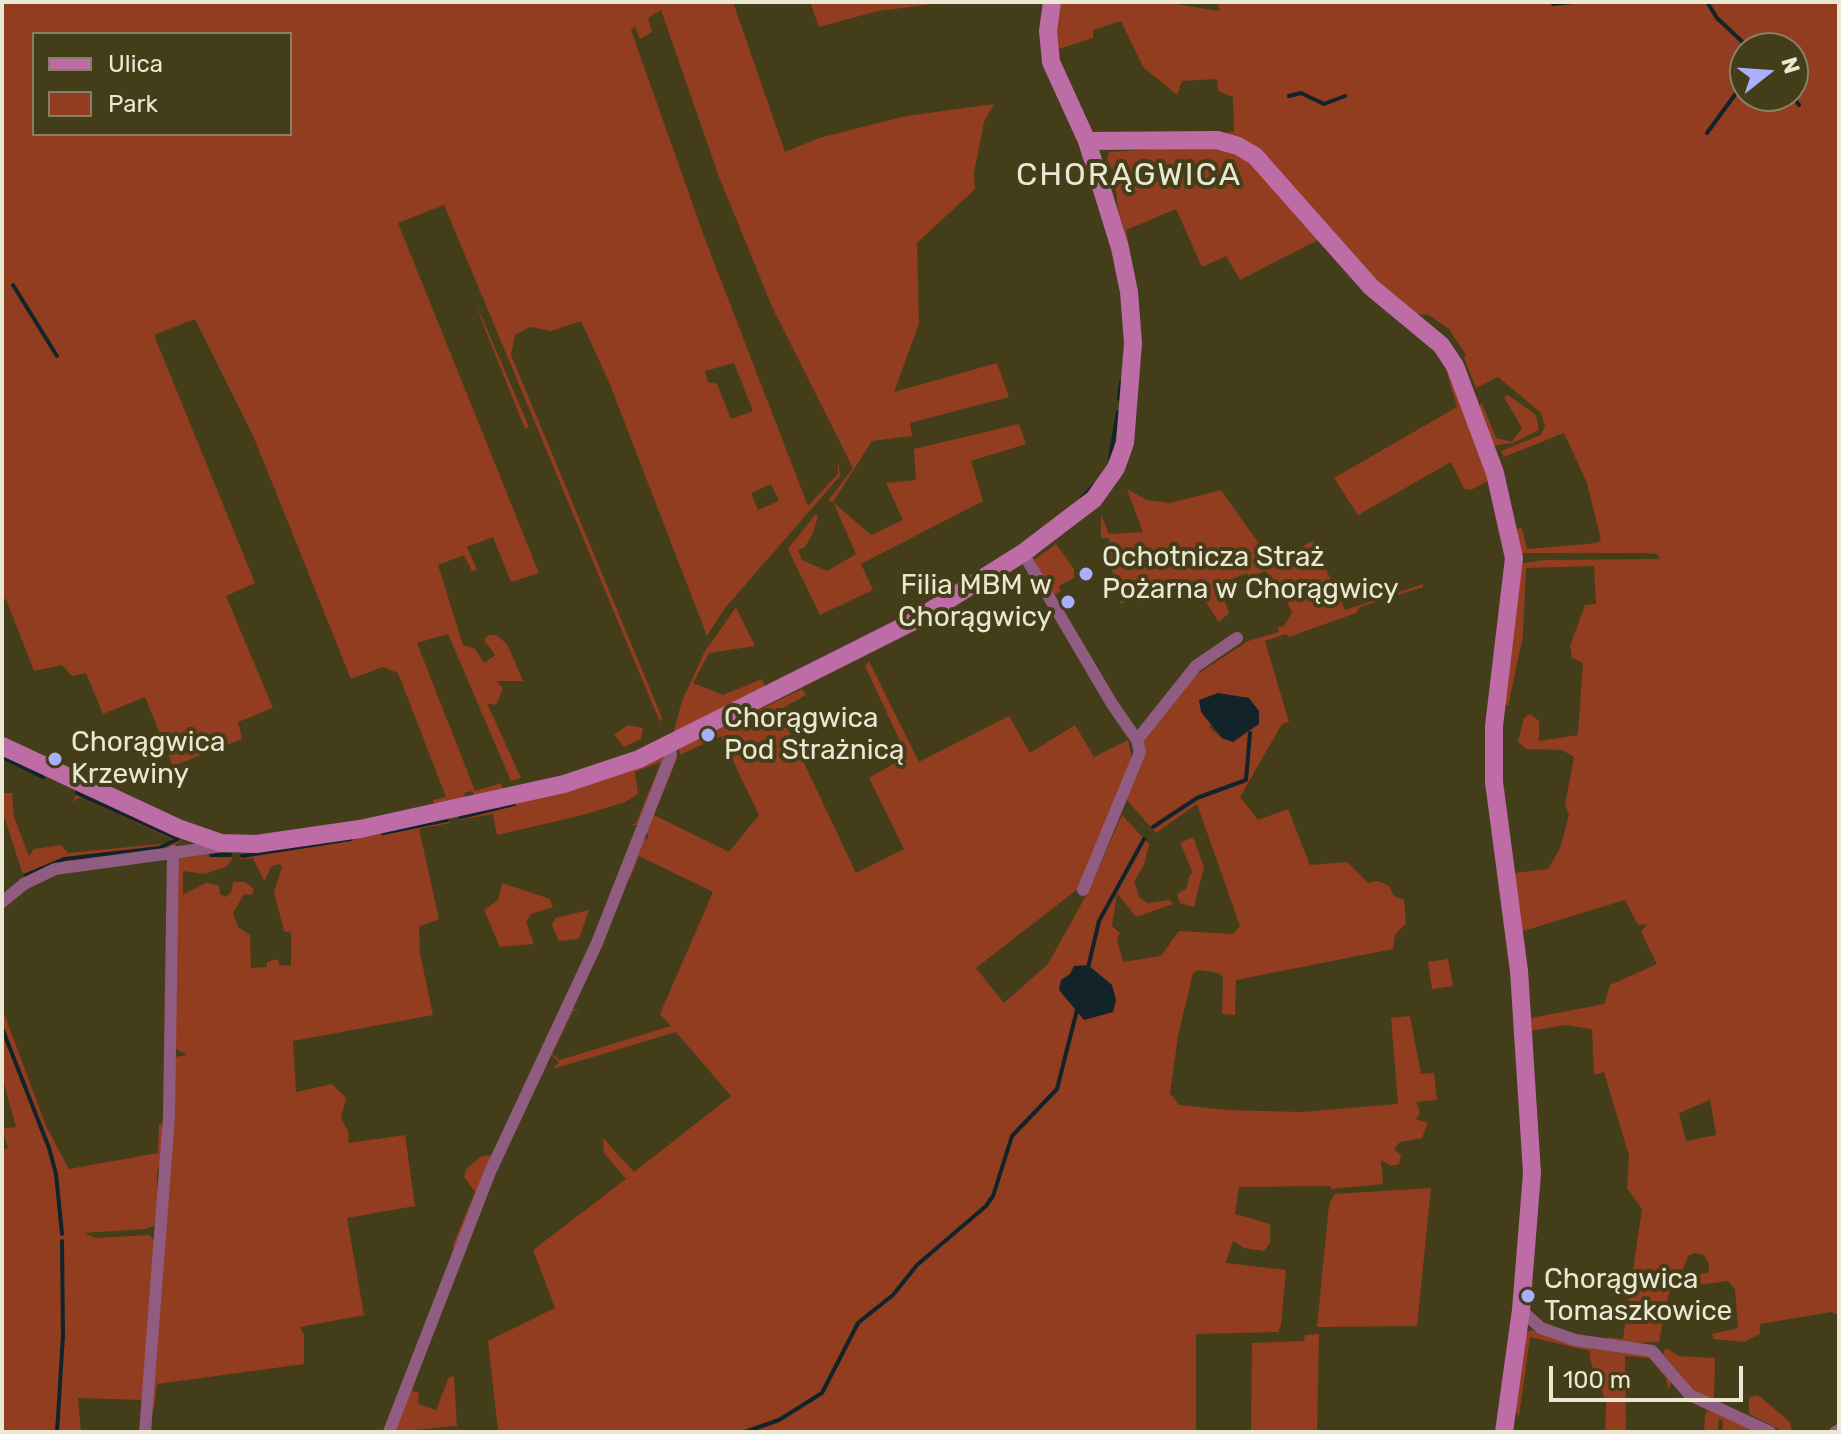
<!DOCTYPE html>
<html>
<head>
<meta charset="utf-8">
<style>
  body { margin:0 }
  #map { position:relative; width:1841px; height:1434px; overflow:hidden; background:#433d1a; font-family:Rubik,sans-serif }
  canvas { display:block }
  .frame { position:absolute; inset:0; border:4px solid #eae7d3; pointer-events:none }
  .legend { position:absolute; left:32px; top:32px; width:260px; height:104px; box-sizing:border-box; background:#433d1a; border:2px solid #868164; margin:0; padding:10px 14px; list-style:none; font-size:24px; color:#eae7d3 }
  .legend li { display:flex; align-items:center; gap:16px; height:40px }
  .legend b { width:40px; border:2px solid #868164 }
  .north { position:absolute; left:1729px; top:32px; width:80px; height:80px; box-sizing:border-box; background:#433d1a; border:2px solid #868164; border-radius:50%; rotate:73deg; font-size:22px; font-weight:700; line-height:32px; text-align:center; color:#eae7d3 }
  .north::after { content:''; display:block; margin:auto; width:28px; height:36px; background:#a8b0fc; clip-path:polygon(50% 0,100% 100%,50% 72%,0 100%) }
  .scale { position:absolute; left:1549px; top:1366px; width:194px; height:36px; box-sizing:border-box; border:4px solid #eae7d3; border-top:0; padding-left:10px; font-size:24px; line-height:28px; white-space:nowrap; color:#eae7d3; -webkit-text-stroke:6px #433d1a; paint-order:stroke }
</style>
</head>
<body>
<div id="map">
<canvas width="1841" height="1434"></canvas>
<div class="frame"></div>
<ul class="legend">
<li><b style="height:10px;background:#be6ca6"></b>Ulica</li>
<li><b style="height:22px;background:#923d1f"></b>Park</li>
</ul>
<div class="north">N</div>
<div class="scale">100 m</div>
</div>
<script>
const c = document.querySelector('canvas').getContext('2d');
c.lineJoin = 'round';
function fillPath(path, color) { c.fillStyle = color; c.fill(path, 'evenodd'); }
const toPath = rows => new Path2D(rows.map(r => 'M' + r).join(''));
function strokePath(path, color, width, dash) { c.strokeStyle = color; c.lineWidth = width; c.lineCap = dash ? 'butt' : 'round'; c.setLineDash(dash || []); c.stroke(path); }
function label(font, color, halo, rows, align = 'center') {
  c.font = font + ' Rubik,sans-serif'; c.lineWidth = 8; c.setLineDash([]); c.textBaseline = 'middle'; c.strokeStyle = halo; c.fillStyle = color; for (const [text, x, y, turn = 0] of rows) {
    c.save(); c.translate(x, y); c.rotate((+turn || 0) * Math.PI / 180); c.textAlign = isNaN(turn) ? turn : align; if (halo) c.strokeText(text, 0, 0); c.fillText(text, 0, 0); c.restore();
  }
}
fillPath(toPath([
  [2,2,733,2,785,152,819,138,906,116,994,104,984,122,974,173,975,189,917,243,919,324,894,392,997,363,1009,397,910,423,912,436,872,441,833,502,871,535,903,520,886,483,916,480,914,449,1019,424,1026,444,971,461,983,501,861,564,873,590,820,615,788,549,815,515,818,516,813,533,805,547,798,550,802,560,827,571,856,554,833,502,828,501,853,468,773,309,719,177,661,10,648,18,652,32,640,39,635,27,631,30,705,239,808,506,838,474,838,460,840,476,725,608,707,636,609,382,581,321,551,331,530,327,515,335,511,355,662,718,660,722,444,205,398,223,539,573,511,582,493,537,467,547,477,570,472,571,464,555,438,565,463,645,475,649,484,663,495,655,484,640,488,635,496,635,507,644,523,681,497,681,503,689,496,705,487,703,521,778,511,781,448,634,417,643,475,791,501,783,504,792,476,799,472,791,464,793,466,801,436,807,433,800,446,797,398,673,383,667,351,679,254,438,195,319,154,335,255,583,226,596,273,708,238,722,242,739,173,766,145,697,103,714,86,673,72,676,62,665,34,671,6,599,2,600],
  [34,34,290,34,290,134,34,134],
  [734,363,753,411,731,419,717,384,708,382,705,371],
  [771,484,779,501,758,510,751,493],
  [810,2,949,2,878,11,819,27],
  [1059,2,1163,2,1220,11,1216,2,1839,2,1839,1315,1831,1312,1760,1324,1760,1334,1744,1342,1714,1339,1712,1334,1738,1328,1735,1289,1728,1281,1697,1285,1698,1275,1709,1272,1709,1264,1704,1255,1694,1253,1688,1256,1683,1269,1673,1272,1659,1342,1613,1344,1607,1340,1607,1337,1623,1339,1642,1209,1627,1188,1629,1156,1604,1072,1594,1075,1592,1029,1565,1025,1535,1030,1532,1031,1532,1039,1531,1018,1604,1004,1610,985,1657,964,1641,932,1647,924,1638,925,1625,900,1520,932,1514,873,1548,869,1560,848,1569,815,1565,805,1574,757,1562,750,1526,749,1518,742,1524,718,1530,714,1539,721,1539,741,1578,735,1583,663,1572,658,1570,646,1585,605,1596,604,1594,566,1526,568,1523,636,1508,706,1504,704,1518,564,1544,560,1660,559,1657,554,1646,553,1520,553,1516,529,1522,528,1527,549,1597,543,1601,540,1587,483,1564,433,1504,457,1501,451,1541,435,1545,426,1541,413,1498,377,1476,388,1464,358,1466,355,1449,329,1429,315,1415,314,1388,296,1296,190,1216,133,1234,132,1233,97,1218,91,1217,79,1182,81,1177,95,1143,67,1121,21,1093,30,1093,38,1059,49,1063,64,1054,32],
  [1745,48,1793,48,1793,96,1745,96],
  [1710,1100,1716,1135,1686,1141,1679,1113],
  [1211,146,1246,156,1324,243,1323,248,1318,240,1240,280,1226,256,1202,267,1176,209,1126,230,1130,252,1118,208,1114,174,1107,160,1109,152],
  [474,299,529,427,525,429,485,329],
  [1441,353,1491,479,1471,490,1464,489,1451,462,1358,515,1334,478,1457,407],
  [1508,395,1536,415,1539,430,1513,443,1491,446,1477,408,1482,403,1496,438,1512,442,1522,428,1504,397],
  [1127,489,1147,500,1170,503,1221,490,1272,562,1313,541,1345,610,1423,584,1423,587,1360,607,1356,613,1289,637,1286,634,1265,641,1289,722,1282,724,1240,797,1258,820,1288,809,1310,865,1347,862,1368,883,1378,881,1389,886,1394,896,1404,900,1406,923,1395,935,1393,949,1236,980,1235,1015,1222,1014,1223,978,1219,973,1199,970,1193,973,1178,1036,1170,1093,1179,1105,1226,1110,1302,1112,1398,1104,1391,1018,1410,1016,1421,1074,1434,1073,1437,1100,1416,1102,1420,1112,1416,1119,1428,1123,1422,1138,1400,1142,1394,1149,1401,1155,1399,1164,1391,1166,1381,1160,1383,1184,1332,1189,1330,1186,1239,1187,1235,1214,1270,1224,1270,1243,1264,1251,1244,1248,1233,1241,1226,1263,1286,1270,1281,1325,1278,1332,1196,1334,1196,1432,498,1432,488,1341,555,1308,533,1250,626,1179,604,1153,603,1138,634,1172,731,1096,676,1032,553,1069,559,1062,550,1054,573,1009,580,1010,573,1011,552,1054,560,1060,671,1026,660,1014,713,892,639,856,630,879,626,878,642,839,649,839,646,830,673,760,678,756,654,815,729,852,759,815,721,736,680,755,679,748,705,736,707,739,714,735,713,732,802,689,806,695,779,710,856,873,904,849,869,778,907,756,865,666,869,661,919,762,1009,716,1030,753,1075,725,1094,757,1128,740,1132,761,1079,888,976,968,1004,1003,1048,964,1088,892,1122,815,1149,844,1144,865,1134,882,1140,898,1148,903,1169,900,1173,904,1136,917,1117,893,1112,926,1120,933,1117,939,1123,962,1161,956,1179,931,1233,934,1240,926,1197,804,1156,833,1126,799,1144,739,1196,675,1248,641,1279,632,1278,627,1284,626,1292,613,1280,585,1265,571,1249,577,1247,573,1219,584,1229,613,1219,622,1204,599,1177,586,1166,596,1140,603,1136,597,1120,604,1124,592,1109,566,1109,556,1115,554,1109,554,1109,538,1101,538,1101,515,1109,534,1143,532],
  [1240,697,1249,698,1233,742,1222,738,1209,727],
  [1056,544,1074,569,1074,578,1059,586,1061,591,1053,596,1034,560],
  [736,607,755,646,709,653,693,683,723,695,762,679,765,686,790,673,792,679,673,734,682,701,704,653],
  [628,725,643,728,641,739,624,747,614,735],
  [661,755,664,758,637,825,630,825,636,823,661,762,635,772,638,794,625,802,583,815,497,835,493,814,460,820,461,815],
  [78,789,177,835,182,840,172,847,72,861,28,876,22,872,2,810,2,793,12,793,14,817,29,856,34,849,61,845,68,853,170,843,171,839,81,797,73,802],
  [447,817,450,823,419,829,439,919,419,927,420,953,433,1015,293,1041,296,1092,332,1084,346,1098,341,1118,349,1133,348,1143,405,1135,415,1206,347,1218,364,1315,300,1327,304,1335,304,1364,157,1384,154,1409,151,1401,175,1057,187,1055,174,1048,176,860,182,856,229,853,232,859,227,866,205,874,183,871,183,895,206,883,219,885,220,894,226,897,232,891,233,882,245,882,254,889,252,895,244,894,233,913,238,927,250,935,251,968,267,967,267,962,278,959,279,965,291,966,291,933,284,931,274,892,282,867,280,864,272,866,264,881,253,858,240,859,242,853,322,842],
  [1193,837,1204,867,1194,907,1180,903,1177,894,1187,888,1189,876,1193,873,1180,843],
  [502,883,550,899,553,907,531,914,526,922,534,944,500,947,484,910,498,900],
  [589,910,579,939,559,941,552,925,555,918],
  [1448,959,1453,986,1432,989,1428,962],
  [2,1008,46,1126,69,1169,158,1153,159,1123,164,1127,162,1167,158,1168,157,1174,158,1224,146,1229,84,1233,96,1238,149,1235,156,1242,144,1400,78,1398,81,1432,2,1432,2,1150,8,1148,2,1129,16,1127,2,1077],
  [492,1155,455,1246,452,1247,475,1192,464,1177,466,1169,482,1156],
  [1431,1188,1417,1326,1317,1327,1329,1205,1334,1194],
  [1531,1330,1590,1348,1649,1354,1665,1371,1671,1383,1668,1389,1666,1378,1649,1358,1625,1356,1626,1432,1605,1432,1606,1402,1590,1360,1590,1351,1530,1337,1519,1416,1516,1411,1525,1334],
  [1319,1334,1317,1432,1251,1432,1252,1343,1304,1341,1305,1335],
  [1666,1348,1679,1356,1715,1358,1714,1399,1719,1403,1696,1393,1663,1354],
  [418,1374,412,1391,419,1393,418,1404,436,1410,449,1377,454,1376,457,1426,393,1432],
  [1758,1395,1790,1422,1792,1432,1784,1432,1749,1414,1749,1397],
  [1709,1408,1760,1432,1722,1432,1723,1420,1719,1419,1718,1432,1704,1432,1705,1415]
]), '#923d1f');
fillPath(toPath([
  [1218,693,1249,698,1259,711,1259,724,1233,742,1222,738,1201,712,1199,700],
  [1088,965,1112,985,1116,1000,1113,1012,1084,1020,1059,990,1061,980,1070,974,1074,966]
]), '#122429');
strokePath(toPath([
  [1707,2,1717,18,1749,48],
  [1804,2,1816,2],
  [1553,4,1573,2],
  [1289,96,1301,93,1324,104,1345,96],
  [1792,96,1799,105],
  [1707,133,1745,81],
  [13,285,57,356],
  [1119,399,1121,382],
  [1110,458,1118,412],
  [1081,499,1094,485],
  [2,757,43,777],
  [77,793,178,839],
  [461,817,514,804],
  [1153,827,1197,798,1246,780,1250,733],
  [383,833,447,820],
  [211,855,230,855],
  [242,856,351,839],
  [26,875,64,859,159,848,178,839],
  [1088,968,1099,921,1144,839],
  [2,1028,49,1148,56,1174,62,1234],
  [57,1432,63,1336,62,1241],
  [745,1432,779,1420,822,1393,858,1323,893,1295,917,1265,986,1206,993,1196,1012,1136,1057,1089,1078,1006]
]), '#122429', 4);
strokePath(toPath([
  [1023,553,1112,704,1137,740],
  [1083,890,1140,752,1137,740,1196,666,1237,638],
  [2,902,24,884,55,869,223,846],
  [1521,1310,1541,1328,1575,1340,1652,1351,1690,1395,1770,1432],
  [145,1432,169,1117,173,851],
  [389,1432,490,1172,597,943,671,755,670,744],
  [1835,1432,1839,1430]
]), '#915c81', 12);
strokePath(toPath([
  [1087,141,1217,140,1238,146,1255,156,1371,287,1441,345,1455,366,1495,473,1514,558,1494,726,1494,782,1519,971,1532,1173,1521,1310,1504,1432],
  [2,746,178,828,221,843,256,844,360,829,564,784,639,759,916,620,1023,553,1094,499,1116,468,1125,443,1133,343,1129,292,1120,248,1087,141,1051,62,1048,31,1052,2]
]), '#be6ca6', 18);
for (const [x, y, r, color] of [
  [1086,574,8,"#a8b0fc"],
  [1068,602,8,"#a8b0fc"],
  [708,735,8,"#a8b0fc"],
  [55,759,8,"#a8b0fc"],
  [1528,1296,8,"#a8b0fc"]
]) { const dot = new Path2D(); dot.arc(x, y, r, 0, 2 * Math.PI); c.fillStyle = color; c.fill(dot); strokePath(dot, '#433d1a', 3); }
label('28px', '#eae7d3', '#433d1a', [
  ["Ochotnicza Straż",1102,558],
  ["Pożarna w Chorągwicy",1102,590],
  ["Filia MBM w",1052,586,"right"],
  ["Chorągwicy",1052,618,"right"],
  ["Chorągwica",724,719],
  ["Pod Strażnicą",724,751],
  ["Chorągwica",71,743],
  ["Krzewiny",71,775],
  ["Chorągwica",1544,1280],
  ["Tomaszkowice",1544,1312]
], 'left');
c.letterSpacing = '2px';
label('32px', '#eae7d3', '#433d1a', [
  ["CHORĄGWICA",1129,176]
]);
c.letterSpacing = '0px';
</script>
</body>
</html>
